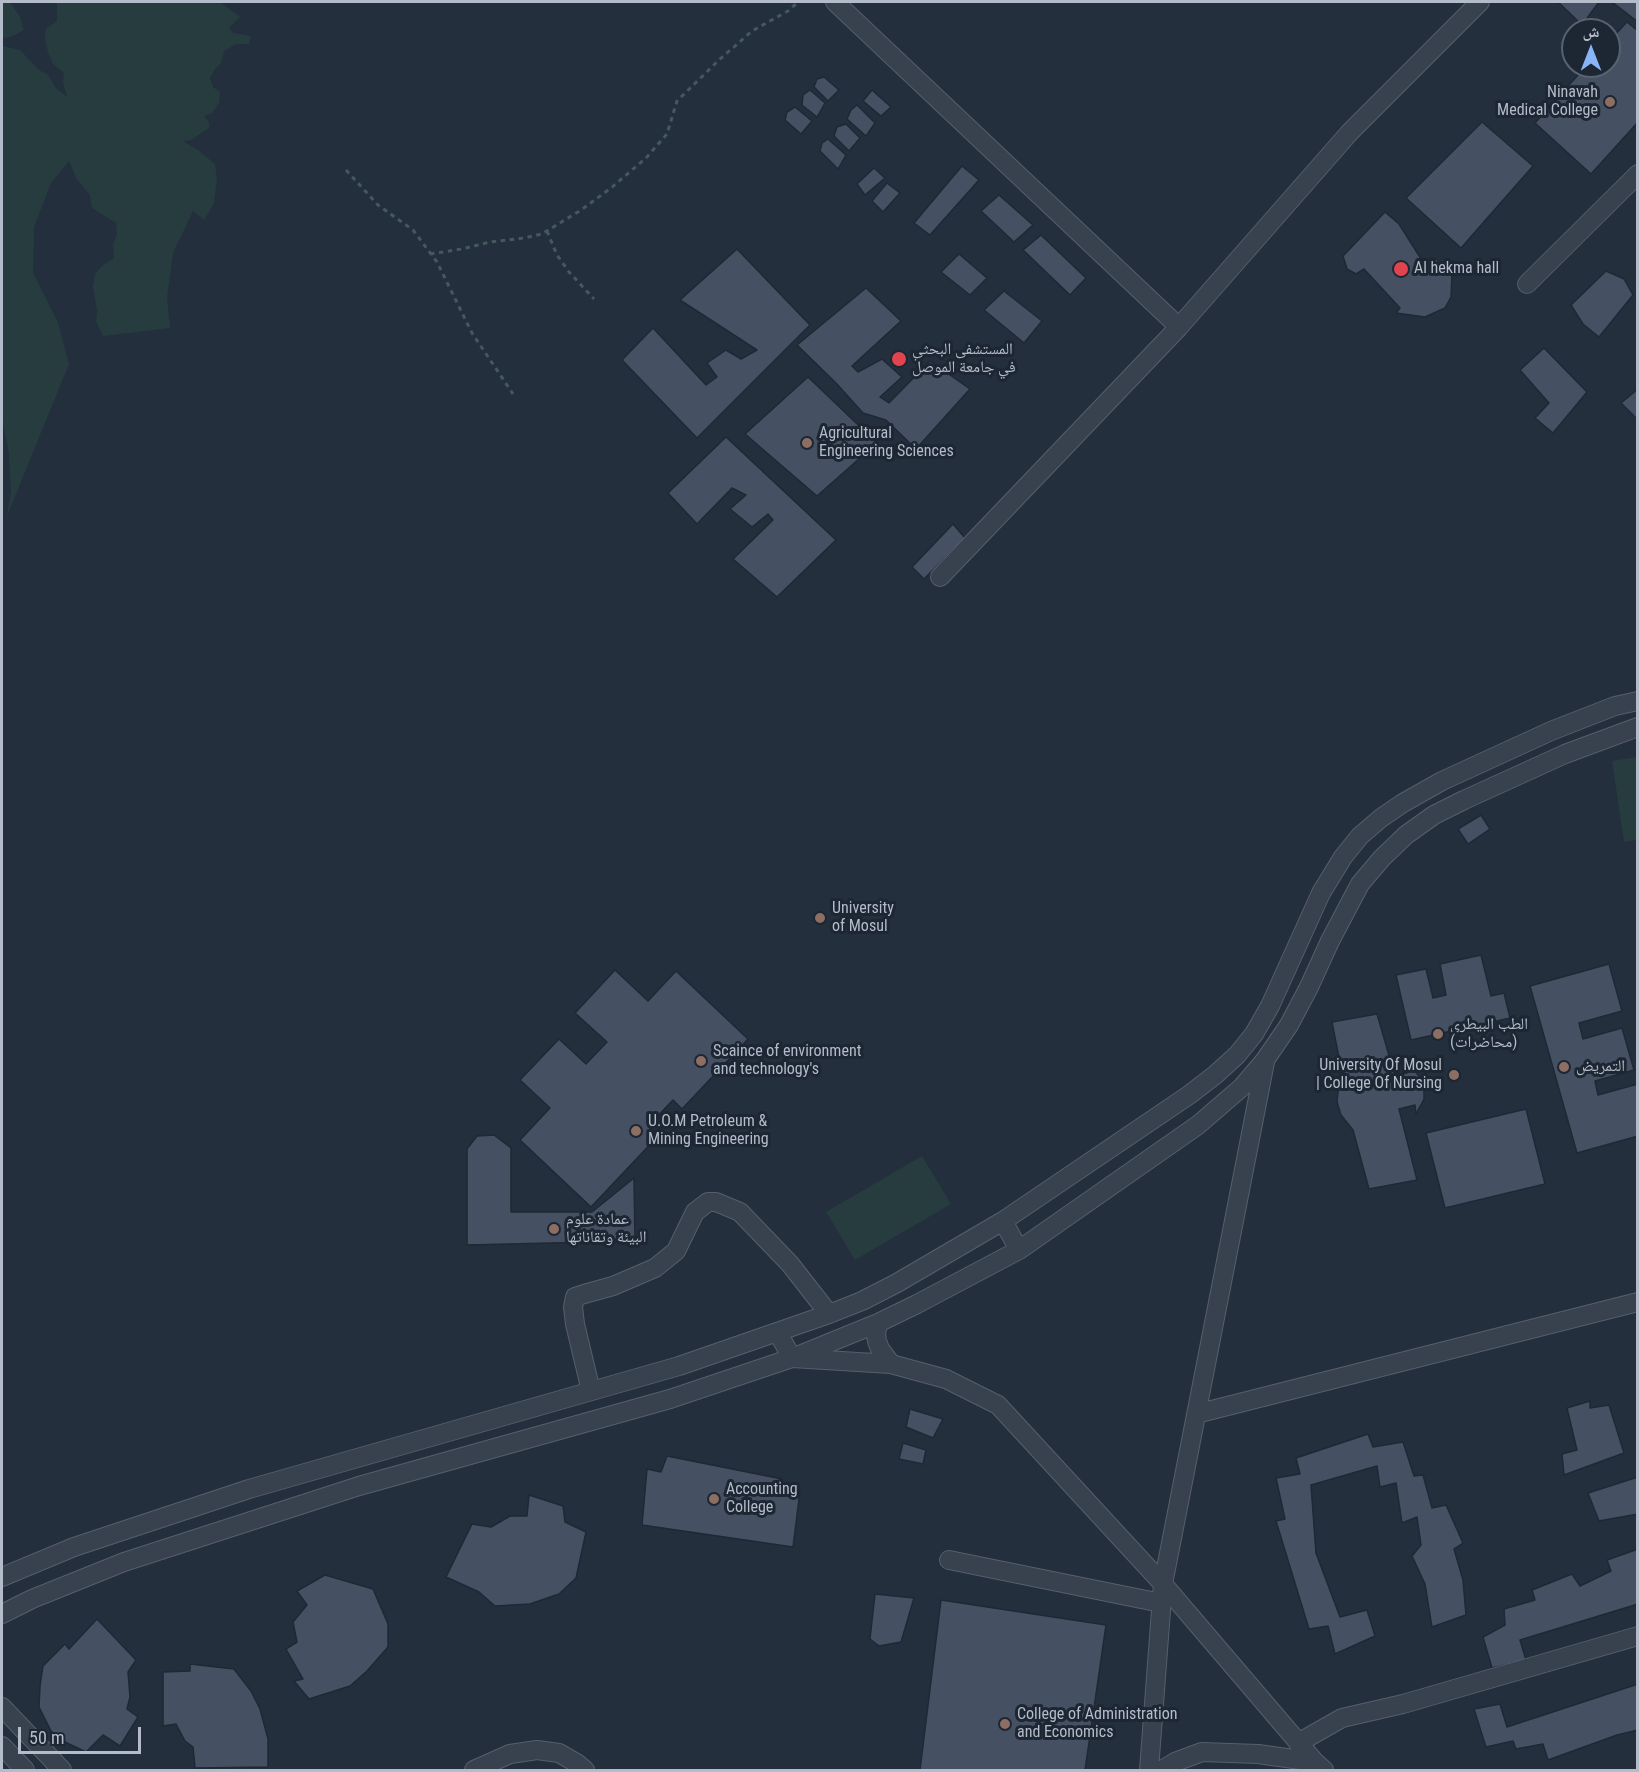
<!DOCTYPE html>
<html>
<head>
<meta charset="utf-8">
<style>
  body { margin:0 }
  #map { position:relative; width:1639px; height:1772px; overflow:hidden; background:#242f3e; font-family:"Roboto Condensed","Noto Naskh Arabic",sans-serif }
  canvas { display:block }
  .frame { position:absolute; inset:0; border:3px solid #b4bcc9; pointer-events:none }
  .north { position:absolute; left:1561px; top:18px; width:60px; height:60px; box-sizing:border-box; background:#1d2633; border:2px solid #59626f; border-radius:50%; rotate:0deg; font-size:16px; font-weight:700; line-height:24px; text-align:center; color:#b4bcc9 }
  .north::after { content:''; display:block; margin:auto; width:21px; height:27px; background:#8ab4f8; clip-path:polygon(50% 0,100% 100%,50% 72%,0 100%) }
  .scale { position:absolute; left:18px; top:1727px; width:123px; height:27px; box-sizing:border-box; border:3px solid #b4bcc9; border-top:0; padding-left:8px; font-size:18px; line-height:21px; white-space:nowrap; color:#b4bcc9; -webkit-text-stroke:4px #1d2633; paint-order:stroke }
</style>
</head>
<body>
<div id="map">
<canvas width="1639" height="1772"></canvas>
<div class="frame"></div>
<div class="north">ش</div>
<div class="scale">50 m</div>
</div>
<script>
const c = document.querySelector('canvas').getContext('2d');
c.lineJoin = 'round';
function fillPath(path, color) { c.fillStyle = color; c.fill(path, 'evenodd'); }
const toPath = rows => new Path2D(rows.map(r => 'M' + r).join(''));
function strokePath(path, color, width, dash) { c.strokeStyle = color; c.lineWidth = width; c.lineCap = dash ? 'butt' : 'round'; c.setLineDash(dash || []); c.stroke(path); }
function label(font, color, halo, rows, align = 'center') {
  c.font = font + ' "Roboto Condensed","Noto Naskh Arabic",sans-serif'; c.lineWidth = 6; c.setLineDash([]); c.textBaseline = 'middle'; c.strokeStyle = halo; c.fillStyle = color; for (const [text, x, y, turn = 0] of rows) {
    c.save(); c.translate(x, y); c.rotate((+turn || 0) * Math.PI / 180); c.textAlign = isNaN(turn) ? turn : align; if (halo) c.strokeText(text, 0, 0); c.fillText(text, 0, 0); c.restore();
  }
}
fillPath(toPath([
  [2,2,10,2,20,17,24,30,11,37,2,38,3,46,20,50,39,70,48,75,55,87,67,97,63,82,64,73,53,64,48,52,45,38,46,29,57,21,57,2,220,2,240,17,229,28,233,33,251,36,249,44,236,44,224,51,221,63,215,69,210,78,213,87,220,92,219,103,212,113,204,116,209,122,209,128,191,140,183,141,198,150,215,164,217,179,214,203,204,220,193,211,173,253,167,298,170,328,103,336,96,321,97,311,93,287,95,274,103,265,114,258,113,244,117,234,116,223,92,208,90,195,76,178,69,161,51,183,34,227,33,273,58,323,69,364,7,516,11,492,9,453,2,418],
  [1637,757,1637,840,1624,842,1612,761],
  [922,1156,951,1204,855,1260,826,1212]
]), '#263c3f');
const building = toPath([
  [1558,2,1599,2,1582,25,1558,2],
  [1612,2,1638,2,1638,22,1612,2],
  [1627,22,1638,31,1638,122,1591,174,1535,123,1586,66,1609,66,1609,41,1627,22],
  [824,77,839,90,828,101,814,87,817,79,824,77],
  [810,90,825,103,817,117,802,105,803,95,810,90],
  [872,90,891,107,881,116,863,101,872,90],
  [857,105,875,123,866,136,847,119,851,110,857,105],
  [795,107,812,121,801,134,785,120,787,112,795,107],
  [1482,122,1533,166,1461,248,1406,198,1482,122],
  [846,124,860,138,849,151,834,136,837,127,846,124],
  [828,139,846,155,838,169,820,151,822,143,828,139],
  [962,166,979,180,930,235,914,223,962,166],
  [874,168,885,178,865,195,857,184,874,168],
  [887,183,900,193,883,212,872,201,887,183],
  [999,195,1033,225,1014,242,981,211,999,195],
  [1385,212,1399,224,1423,262,1435,258,1452,274,1451,297,1445,308,1425,317,1396,313,1400,308,1364,269,1356,274,1347,269,1343,256,1385,212],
  [1041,235,1086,278,1070,295,1023,250,1041,235],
  [737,249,810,325,697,438,622,360,653,328,706,385,717,377,707,363,726,350,741,359,757,350,680,300,737,249],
  [959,254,987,278,970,295,941,272,959,254],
  [1606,271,1624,279,1633,295,1599,337,1583,324,1571,305,1606,271],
  [866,288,901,321,852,366,858,372,882,359,902,377,880,397,889,403,930,361,970,389,916,449,886,420,863,413,836,383,797,345,866,288],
  [1004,291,1042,321,1024,343,984,310,1004,291],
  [1544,348,1587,392,1553,433,1535,418,1549,403,1520,370,1544,348],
  [808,377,877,443,817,496,745,434,808,377],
  [1638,389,1638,420,1621,403,1638,389],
  [726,437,836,540,777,597,733,559,773,520,768,514,752,527,730,509,746,495,732,488,697,524,668,493,726,437],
  [953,524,965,538,924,579,912,567,953,524],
  [1481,815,1490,829,1468,844,1458,829,1481,815],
  [1481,955,1491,996,1504,993,1510,1018,1411,1040,1396,975,1426,969,1433,998,1446,995,1440,964,1481,955],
  [1609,964,1622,1011,1579,1023,1583,1039,1622,1028,1634,1070,1595,1081,1598,1095,1638,1084,1638,1136,1577,1153,1530,986,1609,964],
  [615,970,648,1001,676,971,748,1039,682,1109,673,1100,648,1126,658,1136,591,1207,520,1140,550,1108,520,1080,559,1039,586,1064,607,1042,575,1013,615,970],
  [1377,1014,1395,1076,1407,1073,1405,1065,1413,1068,1421,1079,1424,1088,1424,1099,1416,1114,1415,1105,1399,1109,1417,1180,1369,1189,1353,1130,1341,1115,1337,1102,1338,1092,1343,1078,1332,1022,1377,1014],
  [1526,1109,1545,1184,1445,1208,1426,1133,1526,1109],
  [494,1135,511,1148,511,1212,592,1212,634,1178,635,1241,467,1245,467,1149,477,1136,494,1135],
  [1590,1401,1590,1408,1609,1405,1624,1453,1564,1475,1562,1454,1577,1450,1567,1408,1590,1401],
  [910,1409,943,1419,933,1438,906,1427,910,1409],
  [1368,1434,1373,1447,1403,1442,1414,1476,1423,1475,1432,1508,1446,1505,1463,1543,1454,1549,1463,1580,1466,1615,1432,1627,1425,1584,1412,1556,1421,1545,1417,1517,1402,1523,1396,1483,1380,1487,1377,1466,1311,1485,1316,1553,1340,1617,1367,1610,1375,1636,1335,1654,1328,1626,1309,1629,1276,1521,1285,1519,1276,1478,1300,1474,1296,1458,1368,1434],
  [903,1443,926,1450,923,1464,899,1459,903,1443],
  [667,1456,782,1479,777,1492,800,1491,793,1547,642,1525,647,1469,661,1472,667,1456],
  [1638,1477,1638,1514,1599,1521,1588,1493,1638,1477],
  [529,1495,563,1506,565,1522,586,1532,576,1578,559,1594,530,1604,495,1606,479,1592,446,1577,472,1524,491,1527,510,1516,527,1516,529,1495],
  [1638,1549,1638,1604,1520,1640,1526,1660,1492,1668,1483,1637,1505,1625,1504,1609,1535,1600,1532,1590,1572,1574,1580,1586,1611,1571,1607,1560,1638,1549],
  [325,1575,373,1589,388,1624,388,1647,367,1671,350,1686,309,1699,294,1681,303,1679,286,1649,297,1642,293,1622,307,1605,297,1591,325,1575],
  [875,1594,914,1598,901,1642,879,1646,870,1639,875,1594],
  [941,1600,1106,1625,1085,1770,920,1770,941,1600],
  [97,1619,136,1660,128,1672,130,1697,127,1709,138,1717,120,1746,103,1735,86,1752,67,1743,51,1731,39,1707,40,1686,43,1666,65,1644,69,1649,97,1619],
  [190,1664,234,1669,251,1691,260,1709,268,1739,268,1767,195,1768,193,1747,185,1741,176,1724,163,1726,163,1672,190,1671,190,1664],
  [1638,1684,1638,1730,1617,1735,1548,1760,1543,1744,1516,1749,1513,1741,1486,1747,1474,1709,1500,1704,1507,1727,1638,1684]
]);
fillPath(building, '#455162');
strokePath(building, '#1f2835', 1.5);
const minor = toPath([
  [835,2,1179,327],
  [1527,284,1638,174],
  [940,577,1179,327,1350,132,1480,2],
  [1003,1221,1019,1250],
  [878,1323,876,1334,877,1341,880,1349,891,1364],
  [778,1333,792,1358,891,1364,946,1379,998,1405,1163,1584,1315,1762,1324,1770],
  [591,1391,575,1324,573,1307,575,1297,584,1294,613,1286,655,1268,676,1251,695,1212,708,1202,716,1202,740,1212,790,1264,829,1314],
  [1196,1414,1638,1302],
  [949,1560,1161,1603],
  [2,1577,74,1547,249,1489,679,1366,829,1314,862,1301,897,1283,1003,1221,1189,1095,1215,1075,1237,1055,1254,1034,1270,1006,1321,893,1343,857,1360,836,1381,818,1403,803,1442,781,1551,731,1615,706,1638,701],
  [2,1614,32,1599,124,1562,359,1486,670,1399,792,1358,878,1323,917,1304,1019,1250,1198,1125,1242,1087,1265,1060,1289,1025,1309,987,1330,941,1360,884,1382,858,1406,835,1434,815,1464,800,1565,754,1638,727],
  [2,1707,62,1770],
  [1298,1743,1342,1718,1403,1704,1638,1636],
  [2,1746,25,1770],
  [474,1770,510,1754,537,1750,559,1753,578,1764,585,1770],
  [1149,1770,1163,1584,1265,1062],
  [1162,1770,1175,1762,1202,1752,1258,1754,1315,1762]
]);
strokePath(minor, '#565f6c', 20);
strokePath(toPath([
  [346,170,378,205,413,230,437,262,472,333,513,394],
  [547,231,557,255,569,272,594,299],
  [430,254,462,249,490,242,524,238,542,234,581,210,611,188,646,158,667,134,677,101,719,60,752,31,788,11,798,2]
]), '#44595c', 3, [4.5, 4.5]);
strokePath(minor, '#38414e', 18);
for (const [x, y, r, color] of [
  [1610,102,6,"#8d6e63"],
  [1401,269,8,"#e0444e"],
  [899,359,8,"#e0444e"],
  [807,443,6,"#8d6e63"],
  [820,918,6,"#8d6e63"],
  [1438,1034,6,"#8d6e63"],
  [701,1061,6,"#8d6e63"],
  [1564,1067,6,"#8d6e63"],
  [1454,1075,6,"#8d6e63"],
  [636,1131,6,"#8d6e63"],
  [554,1229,6,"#8d6e63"],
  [714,1499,6,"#8d6e63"],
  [1005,1724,6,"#8d6e63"]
]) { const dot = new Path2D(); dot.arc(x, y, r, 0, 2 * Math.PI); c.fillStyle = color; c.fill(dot); strokePath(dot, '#1d2633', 2); }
label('16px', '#b4bcc9', '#1d2633', [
  ["Ninavah",1598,93,"right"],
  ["Medical College",1598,111,"right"],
  ["Al hekma hall",1414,269],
  ["المستشفى البحثي",912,350],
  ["في جامعة الموصل",912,368],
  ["Agricultural",819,434],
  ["Engineering Sciences",819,452],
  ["University",832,909],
  ["of Mosul",832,927],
  ["الطب البيطري",1450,1025],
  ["(محاضرات)",1450,1043],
  ["Scaince of environment",713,1052],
  ["and technology's",713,1070],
  ["University Of Mosul",1442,1066,"right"],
  ["| College Of Nursing",1442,1084,"right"],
  ["التمريض",1576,1067],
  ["U.O.M Petroleum &",648,1122],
  ["Mining Engineering",648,1140],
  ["عمادة علوم",566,1220],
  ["البيئة وتقاناتها",566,1238],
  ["Accounting",726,1490],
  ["College",726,1508],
  ["College of Administration",1017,1715],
  ["and Economics",1017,1733]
], 'left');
</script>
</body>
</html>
